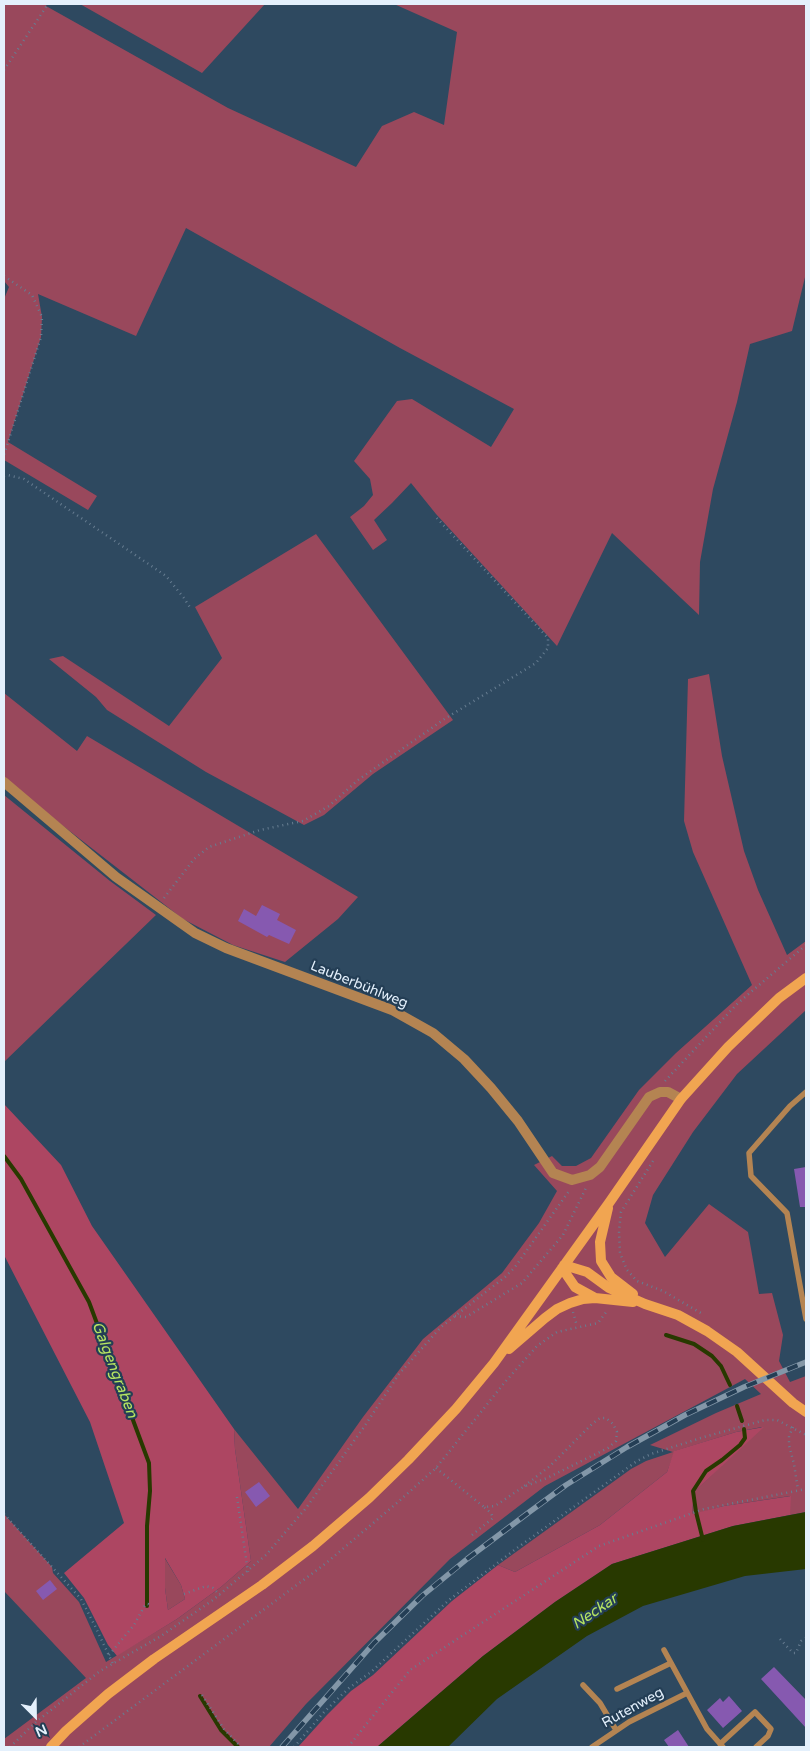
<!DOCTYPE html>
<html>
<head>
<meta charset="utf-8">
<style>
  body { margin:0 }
  #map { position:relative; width:810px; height:1751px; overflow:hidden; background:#2e4960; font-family:"Varela Round",sans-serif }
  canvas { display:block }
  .frame { position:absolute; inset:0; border:5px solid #e4f0fc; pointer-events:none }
  .north { position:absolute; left:10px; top:1691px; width:50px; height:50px; -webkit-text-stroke:4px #243e55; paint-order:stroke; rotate:157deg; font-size:14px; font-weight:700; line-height:20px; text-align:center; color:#e4f0fc }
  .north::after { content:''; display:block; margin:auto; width:18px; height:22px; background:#e4f0fc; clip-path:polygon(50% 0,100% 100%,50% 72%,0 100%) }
</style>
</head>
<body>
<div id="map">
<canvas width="810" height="1751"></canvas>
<div class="frame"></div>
<div class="north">N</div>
</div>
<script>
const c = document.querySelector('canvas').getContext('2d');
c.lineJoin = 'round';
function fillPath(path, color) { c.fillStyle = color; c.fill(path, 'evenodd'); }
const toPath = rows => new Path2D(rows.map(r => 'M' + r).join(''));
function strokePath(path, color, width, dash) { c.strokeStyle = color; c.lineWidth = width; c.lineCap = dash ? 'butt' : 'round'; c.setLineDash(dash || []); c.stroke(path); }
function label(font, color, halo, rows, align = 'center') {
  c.font = font + ' "Varela Round",sans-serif'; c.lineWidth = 4.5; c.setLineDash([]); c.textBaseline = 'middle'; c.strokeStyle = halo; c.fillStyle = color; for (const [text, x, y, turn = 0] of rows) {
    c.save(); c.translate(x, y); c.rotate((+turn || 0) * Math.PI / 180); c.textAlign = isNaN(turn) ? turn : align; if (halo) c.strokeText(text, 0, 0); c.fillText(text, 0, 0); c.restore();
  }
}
fillPath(toPath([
  [4,4,47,4,46,6,228,108,356,167,382,126,414,112,444,125,457,32,394,4,800,4,806,6,806,273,792,331,750,344,737,402,713,489,700,562,699,615,612,533,557,646,436,514,411,483,392,503,374,520,387,540,373,550,350,517,364,506,373,495,370,479,354,461,397,401,412,399,491,447,514,409,400,348,186,228,136,336,38,294,42,317,41,337,8,442,97,496,88,510,4,460,4,299,9,287,4,281],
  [80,4,265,4,202,73],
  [316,534,453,720,373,774,324,815,304,825,206,772,107,710,96,697,49,659,63,656,169,726,222,658,195,607],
  [709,674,722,756,744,851,758,890,787,955,806,941,806,1010,737,1074,693,1132,653,1195,645,1223,665,1257,709,1204,748,1232,759,1294,772,1293,783,1335,779,1361,790,1382,806,1376,806,1512,790,1515,790,1496,724,1506,692,1515,694,1492,762,1427,736,1432,675,1451,667,1472,600,1525,515,1572,498,1565,631,1469,646,1461,673,1452,650,1445,716,1413,761,1394,745,1379,545,1486,450,1559,306,1704,269,1747,4,1747,4,1739,86,1678,4,1591,4,1514,52,1567,53,1573,79,1602,106,1662,177,1619,221,1587,251,1561,235,1449,234,1429,298,1509,363,1417,423,1339,502,1273,539,1223,557,1191,534,1165,552,1156,562,1166,576,1166,591,1158,639,1090,676,1053,752,985,693,852,684,821,688,679],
  [4,693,77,751,87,736,358,897,338,919,285,962,233,945,183,919,40,808,4,778],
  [4,795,110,881,156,915,4,1062],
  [164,1557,181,1585,185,1599,168,1610,165,1588]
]), '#99485c');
fillPath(toPath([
  [4,1104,61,1165,92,1226,234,1429,235,1449,251,1561,221,1587,177,1619,117,1656,108,1645,84,1598,64,1573,124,1523,90,1422,4,1255],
  [165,1558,181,1585,185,1599,168,1610,165,1588],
  [764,1427,694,1492,692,1514,724,1506,791,1496,790,1515,733,1526,612,1564,555,1602,483,1656,377,1747,298,1747,327,1715,351,1691,373,1675,452,1601,498,1565,515,1572,600,1525,667,1472,674,1451,736,1432]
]), '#ad4662');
fillPath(toPath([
  [806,1512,806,1569,745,1576,643,1606,587,1636,497,1699,448,1747,377,1747,483,1656,555,1602,612,1564,733,1526]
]), '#283900');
strokePath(toPath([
  [4,1156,21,1179,89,1302,149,1463,150,1491,147,1526,147,1606],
  [666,1335,694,1344,712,1356,721,1366,730,1385],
  [737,1406,742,1421],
  [703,1540,696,1512,693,1491,706,1471,722,1460,740,1445,745,1438,744,1429],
  [200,1696,221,1730,238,1747]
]), '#283900', 4);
fillPath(toPath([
  [262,905,280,914,277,920,296,930,289,944,269,935,267,937,238,921,244,909,256,916],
  [806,1167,806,1207,800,1207,794,1169],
  [259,1482,270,1496,256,1507,245,1492],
  [50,1580,57,1589,43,1600,36,1591],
  [774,1667,806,1700,806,1728,761,1679],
  [729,1696,742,1711,723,1728,707,1710,720,1698,723,1702],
  [678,1730,689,1747,669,1747,664,1740]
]), '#8659b0');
strokePath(toPath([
  [4,70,48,4],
  [4,276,32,295,42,317,41,337,4,455],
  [4,476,8,475,24,479,166,576,184,598,191,609],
  [164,898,194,859,209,847,260,830,303,821,329,806,358,780,446,718,536,663,548,648,548,638,435,516],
  [665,1081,738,1003,806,945],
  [653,1161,621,1212,619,1231,620,1253,627,1270,637,1281,663,1291,701,1313],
  [573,1312,577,1326],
  [455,1316,466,1317,522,1283,563,1235,587,1186],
  [793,1427,789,1436,789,1445,794,1464,798,1490],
  [436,1468,484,1507,495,1506,523,1487,547,1478,608,1448,616,1441,617,1432,613,1424,606,1418,600,1418,592,1424,550,1466,523,1487],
  [237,1497,248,1572],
  [4,1514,81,1599,95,1626,113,1664],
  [472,1535,493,1518,491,1513,484,1507],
  [184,1594,206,1586,213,1588,220,1595],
  [780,1639,793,1653,796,1653,801,1641,806,1638],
  [109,1655,134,1625,145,1605,148,1604,149,1605],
  [202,1695,224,1729,241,1747],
  [10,1747,36,1722,100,1671,161,1636,213,1600,266,1555,306,1508,364,1427,399,1374,441,1327,505,1277,515,1267,569,1191],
  [79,1747,325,1564,398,1502,436,1468,505,1382,537,1346,557,1332,598,1323,607,1311],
  [294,1747,325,1711,349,1688,371,1672,449,1600,517,1548,637,1461,651,1454,704,1437,765,1420,777,1420,806,1435],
  [348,1747,410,1670,599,1546,704,1509,806,1489]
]), '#677d91', 2.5, [1, 4]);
strokePath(toPath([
  [806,1319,787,1213,751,1176,749,1153,790,1106,806,1092],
  [664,1650,707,1729,723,1747],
  [583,1685,600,1703,616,1730],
  [617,1689,671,1663],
  [720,1744,755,1712,771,1729,768,1736,756,1747],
  [592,1747,629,1722,687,1693]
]), '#b48452', 5.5);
strokePath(toPath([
  [4,782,116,877,195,933,226,948,392,1010,433,1033,464,1059,491,1088,518,1121,553,1173,572,1180,590,1175,600,1167,649,1097,660,1092,668,1092,681,1099]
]), '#b48452', 10);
strokePath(toPath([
  [608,1208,600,1242,601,1261,611,1277,633,1294],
  [564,1265,587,1272,609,1288,645,1304,678,1315,707,1331,737,1352,793,1403,806,1412],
  [562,1268,575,1287,595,1298],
  [509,1349,545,1318,557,1309,570,1303,583,1299,595,1298,633,1302],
  [51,1747,66,1731,108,1694,154,1659,262,1585,313,1546,369,1498,408,1460,456,1409,494,1363,609,1203,681,1099,728,1047,779,998,806,978]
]), '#f1a551', 10);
const rail = toPath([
  [282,1747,374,1643,422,1596,467,1559,528,1513,566,1485,627,1447,685,1415,744,1387,806,1362]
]);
strokePath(rail, '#8397a8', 5.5);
strokePath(rail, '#243e55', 4, [11]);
label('14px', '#e4f0fc', '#243e55', [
  ["Lauberbühlweg",359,985,22],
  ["Rutenweg",633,1708,-29]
]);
label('italic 15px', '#b6e562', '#243e55', [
  ["Galgengraben",114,1370,69],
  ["Neckar",595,1612,-34]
]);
</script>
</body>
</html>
